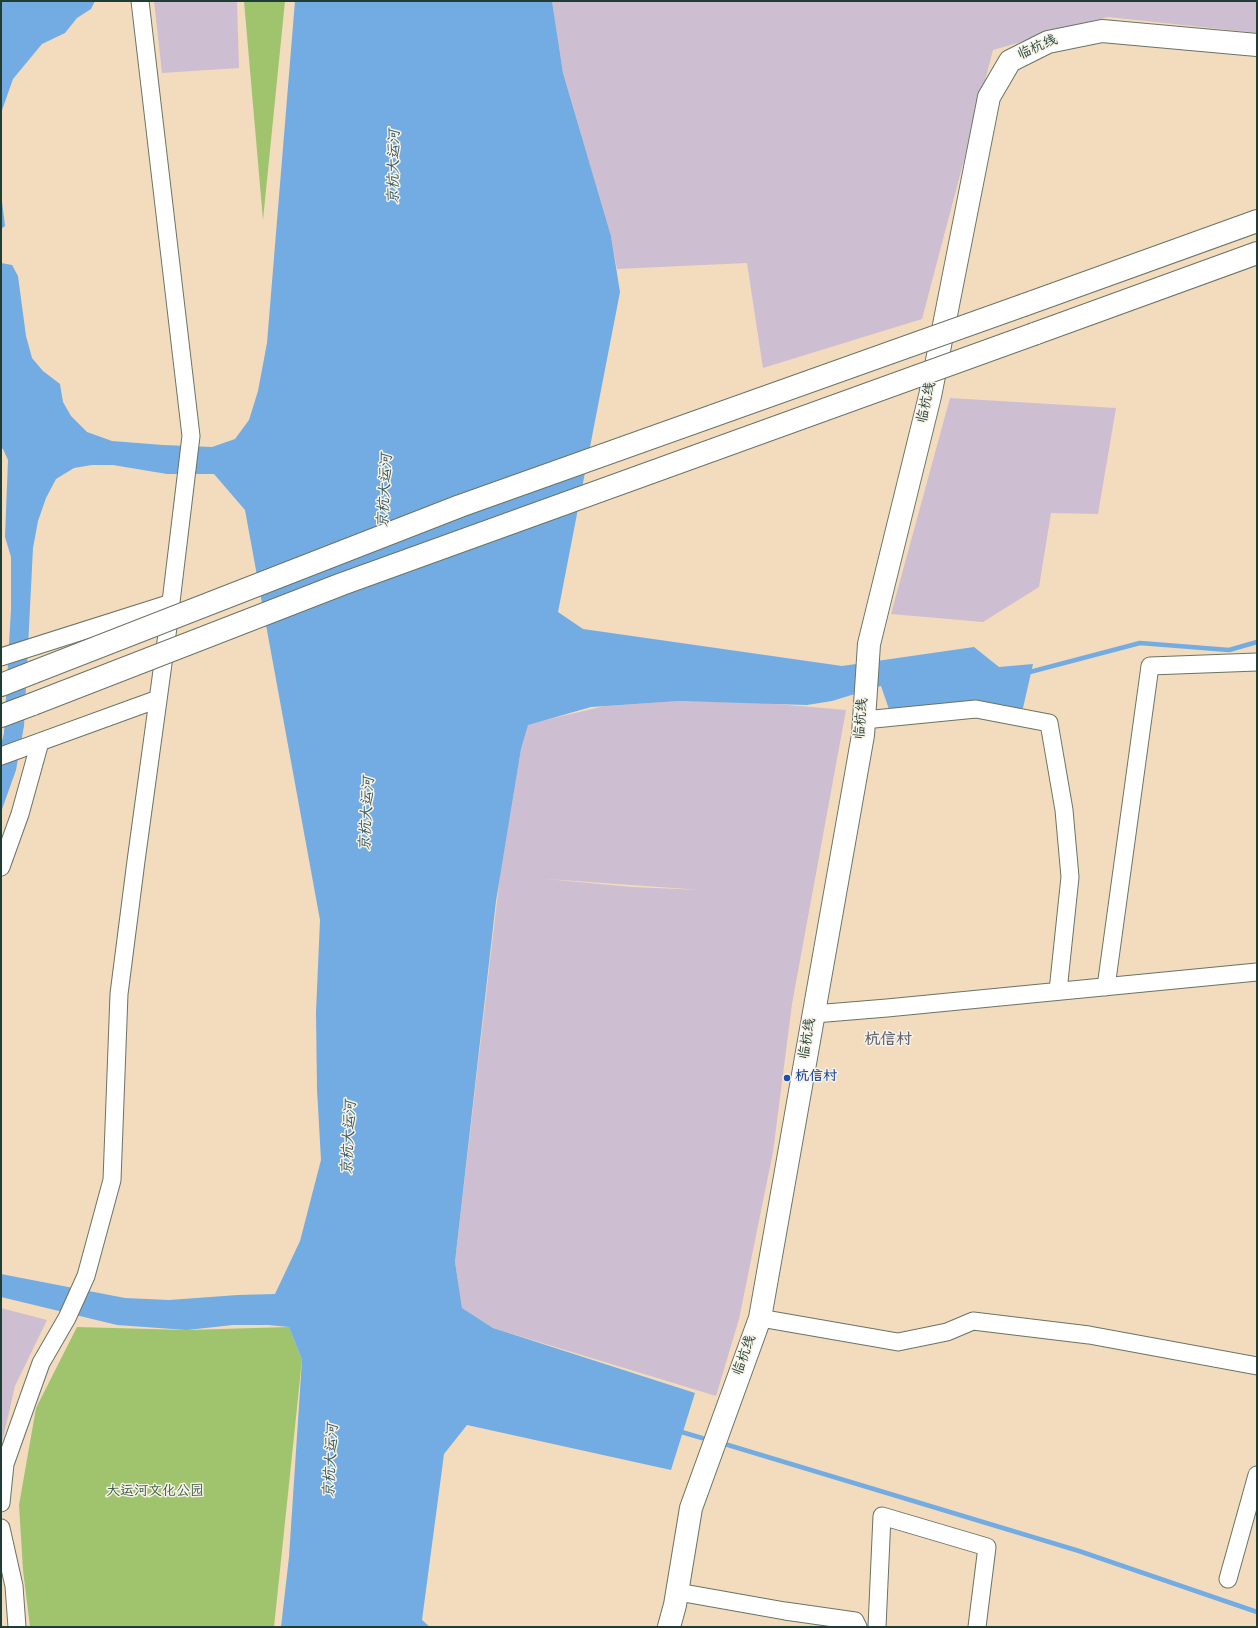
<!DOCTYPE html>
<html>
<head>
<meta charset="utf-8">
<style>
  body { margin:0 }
  #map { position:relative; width:1258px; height:1628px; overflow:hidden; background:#f3dbbe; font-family:Dekko,sans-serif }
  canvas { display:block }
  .frame { position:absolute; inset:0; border:2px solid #1f3d34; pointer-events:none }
</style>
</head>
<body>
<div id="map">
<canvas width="1258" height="1628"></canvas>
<div class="frame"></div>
</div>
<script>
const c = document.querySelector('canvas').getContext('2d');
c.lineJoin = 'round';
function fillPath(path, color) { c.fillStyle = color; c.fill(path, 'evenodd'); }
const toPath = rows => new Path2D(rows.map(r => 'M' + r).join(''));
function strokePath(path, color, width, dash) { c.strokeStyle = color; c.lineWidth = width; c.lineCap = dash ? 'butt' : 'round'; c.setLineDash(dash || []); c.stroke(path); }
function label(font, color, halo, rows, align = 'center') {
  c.font = font + ' Dekko,"LXGW WenKai TC",sans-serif'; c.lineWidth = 3; c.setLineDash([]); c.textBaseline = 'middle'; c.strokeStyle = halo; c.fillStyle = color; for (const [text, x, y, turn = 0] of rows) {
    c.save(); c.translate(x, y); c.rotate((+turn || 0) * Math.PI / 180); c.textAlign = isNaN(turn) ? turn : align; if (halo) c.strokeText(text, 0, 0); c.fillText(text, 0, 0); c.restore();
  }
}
fillPath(toPath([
  [154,1,237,1,239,68,162,73],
  [552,1,1257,1,1257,33,1108,17,993,50,922,319,763,368,747,263,617,269,611,236,563,73],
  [950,398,1116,408,1098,514,1051,513,1039,587,983,622,891,614],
  [679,701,764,703,846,710,792,1004,773,1152,739,1319,716,1396,493,1328,462,1308,455,1262,500,875,521,749,528,724,605,706],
  [546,879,547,879,701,890,632,887],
  [1,1308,47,1320,15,1386,1,1447]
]), '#cebed2');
fillPath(toPath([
  [244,1,285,1,263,220],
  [77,1327,187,1330,289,1327,302,1360,274,1627,30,1627,23,1570,19,1505,36,1408]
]), '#a0c46e');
fillPath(toPath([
  [1,1,95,1,91,9,77,18,65,33,42,44,13,79,1,113],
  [295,1,552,1,563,73,611,236,620,292,558,612,583,629,842,666,974,647,999,667,1033,664,1023,708,890,712,881,686,832,701,807,705,679,701,591,707,528,725,521,749,496,901,455,1262,462,1308,493,1328,695,1393,671,1470,467,1425,444,1454,422,1620,430,1627,281,1627,289,1557,302,1360,289,1327,268,1325,233,1325,187,1330,117,1325,1,1297,1,1274,125,1298,169,1300,238,1295,275,1294,300,1241,321,1160,317,1089,316,1012,320,920,245,510,214,474,167,474,113,465,92,465,74,468,56,479,46,498,38,521,33,548,24,726,16,770,1,812,1,745,4,733,11,609,11,557,5,537,8,460,3,449,1,448,1,263,12,265,18,276,26,336,32,358,43,371,60,384,63,402,71,416,87,432,112,441,163,445,212,447,235,439,249,420,258,391,267,343],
  [1,193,5,226,1,229]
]), '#72ace2');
strokePath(toPath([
  [1026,673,1140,643,1229,650,1257,642],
  [678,1431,702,1438],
  [728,1445,1079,1551,1257,1612]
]), '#72ace2', 4.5);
const street = toPath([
  [1,657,171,603],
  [864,720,976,709,1049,723,1064,810,1070,877,1058,991],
  [1,756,158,699],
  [1,867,20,814,40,742],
  [1106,987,1150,666,1257,662],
  [814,1014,887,1008,1257,972],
  [760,1318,898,1342,947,1332,973,1321,1089,1335,1257,1366],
  [1,1503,5,1464,41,1363,67,1318,86,1276,112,1180,119,994,136,861,168,627,191,436,140,1],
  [1,1528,14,1586,17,1627],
  [1228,1579,1257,1475],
  [678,1592,785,1611,855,1621,858,1627],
  [877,1627,882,1516,987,1547,977,1627]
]);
const secondary = toPath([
  [669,1627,675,1605,691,1508,760,1318,863,735,869,644,930,396,989,97,1010,61,1048,42,1102,31,1257,45]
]);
const primary = toPath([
  [1024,305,1257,221],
  [1034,334,1257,253],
  [1,685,34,672],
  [1,716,33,704]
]);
strokePath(street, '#697464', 19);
strokePath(secondary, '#697464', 24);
strokePath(primary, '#697464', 24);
strokePath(street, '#fff', 17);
strokePath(secondary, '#fff', 22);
strokePath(primary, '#fff', 22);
const primaryBridge = toPath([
  [34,672,460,506,1024,305],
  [33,704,342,584,1034,334]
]);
strokePath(primaryBridge, '#697464', 24, []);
strokePath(primaryBridge, '#fff', 22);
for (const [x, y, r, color] of [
  [787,1078,4,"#1a4fb4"]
]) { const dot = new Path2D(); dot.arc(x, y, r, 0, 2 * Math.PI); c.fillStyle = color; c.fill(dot); strokePath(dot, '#f7f3e8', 1.5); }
label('14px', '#1f3d34', '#f7f3e8', [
  ["临杭线",1038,49,-23],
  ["临杭线",928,403,-77],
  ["临杭线",863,719,-85],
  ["临杭线",809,1039,-80],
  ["临杭线",746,1356,-70]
]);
label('bold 14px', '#164399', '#f7f3e8', [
  ["杭信村",795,1078]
], 'left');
label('14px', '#395840', '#f7f3e8', [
  ["大运河文化公园",155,1493]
]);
label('italic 15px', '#345960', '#f7f3e8', [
  ["京杭大运河",396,167,-89],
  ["京杭大运河",387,491,-87],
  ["京杭大运河",369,814,-87],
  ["京杭大运河",351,1138,-87],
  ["京杭大运河",333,1461,-87]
]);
label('bold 16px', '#606170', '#f7f3e8', [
  ["杭信村",888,1042]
]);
</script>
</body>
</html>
